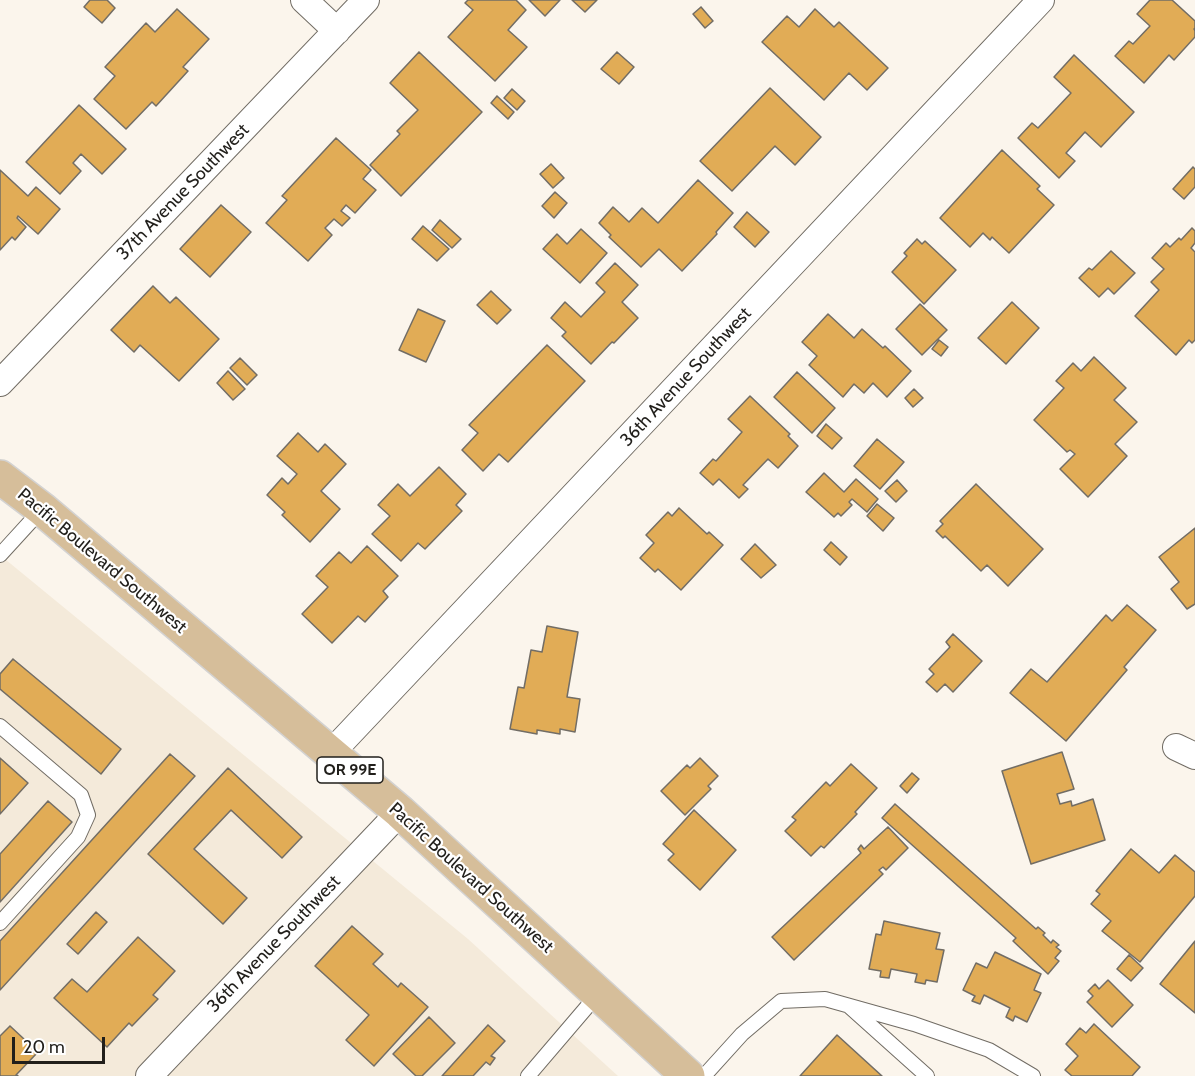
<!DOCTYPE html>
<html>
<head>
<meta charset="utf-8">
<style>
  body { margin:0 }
  #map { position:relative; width:1195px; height:1076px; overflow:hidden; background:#fbf5ec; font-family:Cabin,sans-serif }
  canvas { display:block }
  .scale { position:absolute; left:12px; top:1037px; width:93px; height:27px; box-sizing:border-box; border:3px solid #211f1b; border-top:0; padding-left:8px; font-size:18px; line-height:21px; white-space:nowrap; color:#211f1b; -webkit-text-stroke:4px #fff; paint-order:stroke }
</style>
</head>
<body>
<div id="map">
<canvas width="1195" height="1076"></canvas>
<div class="scale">20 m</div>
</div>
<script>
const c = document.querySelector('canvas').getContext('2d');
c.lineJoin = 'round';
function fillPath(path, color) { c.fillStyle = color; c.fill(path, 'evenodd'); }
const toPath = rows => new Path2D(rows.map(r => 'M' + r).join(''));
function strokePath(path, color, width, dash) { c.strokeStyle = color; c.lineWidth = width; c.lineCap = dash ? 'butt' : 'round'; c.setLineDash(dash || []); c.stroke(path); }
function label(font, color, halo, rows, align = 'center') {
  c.font = font + ' Cabin,sans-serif'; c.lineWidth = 4.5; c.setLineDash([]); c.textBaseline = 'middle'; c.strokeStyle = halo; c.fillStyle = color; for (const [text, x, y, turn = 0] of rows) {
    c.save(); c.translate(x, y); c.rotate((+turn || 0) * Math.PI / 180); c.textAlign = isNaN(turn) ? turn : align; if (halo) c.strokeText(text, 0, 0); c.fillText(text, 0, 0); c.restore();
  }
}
fillPath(toPath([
  [0,555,468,939,618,1076,0,1076]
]), '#f4eada');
const building = toPath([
  [90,0,107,0,115,8,102,23,84,7,90,0],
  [468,0,516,0,526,10,508,30,527,47,495,81,448,37,473,10,465,3,468,0],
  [529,0,560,0,545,16,529,0],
  [572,0,597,0,585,12,572,0],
  [1150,0,1172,0,1195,21,1195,28,1194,29,1195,31,1195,37,1174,60,1169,55,1144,83,1115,56,1129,41,1133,44,1150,26,1137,14,1150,0],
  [701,7,713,21,705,28,693,14,701,7],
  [177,9,209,39,183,67,188,71,156,106,152,102,126,129,94,99,115,76,105,67,146,23,155,32,177,9],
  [815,9,834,27,839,22,888,68,867,90,849,73,824,100,762,42,787,16,799,27,815,9],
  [419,52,482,112,401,196,370,165,400,134,397,131,418,110,390,83,419,52],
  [617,52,634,67,619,84,601,69,617,52],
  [1074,55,1134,112,1101,147,1085,132,1066,153,1075,161,1059,178,1018,138,1032,123,1038,128,1071,93,1054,77,1074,55],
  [770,88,821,137,795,165,775,146,732,191,700,161,770,88],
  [512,89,525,101,517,110,504,98,512,89],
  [497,96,514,112,508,119,491,103,497,96],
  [79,105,126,149,102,174,81,154,73,163,81,171,60,194,26,162,79,105],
  [336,138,371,170,363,179,376,190,355,213,346,205,341,211,350,218,342,226,334,219,325,228,332,235,308,261,266,223,287,200,282,196,336,138],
  [1002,150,1040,186,1037,189,1054,205,1009,253,992,237,990,240,983,233,970,247,940,218,1002,150],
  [551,164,564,178,553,188,540,174,551,164],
  [1193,167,1195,169,1195,187,1184,199,1173,189,1193,167],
  [0,170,28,196,36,187,60,209,38,234,18,216,17,218,26,227,15,240,12,237,0,250,0,170],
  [698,180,733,213,716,232,717,234,682,271,659,249,641,267,609,237,611,235,599,223,613,207,629,222,642,208,658,223,698,180],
  [555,192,567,203,554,218,542,206,555,192],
  [221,205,251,232,210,277,180,249,221,205],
  [747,212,769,232,755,247,734,227,747,212],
  [440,220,461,239,452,248,432,230,440,220],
  [423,226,449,249,437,261,412,239,423,226],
  [1192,228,1195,231,1195,243,1191,248,1195,252,1195,340,1192,343,1189,340,1176,355,1135,316,1159,290,1151,282,1164,269,1152,258,1166,243,1170,247,1179,238,1181,240,1192,228],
  [581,229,607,253,580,283,543,249,557,234,567,244,581,229],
  [917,239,922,244,925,241,956,270,924,304,892,272,907,256,904,253,917,239],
  [1111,251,1135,273,1114,294,1108,288,1099,297,1079,278,1089,268,1092,270,1111,251],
  [615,263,638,285,622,302,638,318,614,343,612,342,591,364,562,336,566,332,551,318,565,302,581,317,605,292,596,283,615,263],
  [153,286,170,303,176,297,219,339,179,381,140,345,134,352,111,330,153,286],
  [491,291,511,310,497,324,477,305,491,291],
  [1012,302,1039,328,1006,364,978,338,1012,302],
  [920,304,947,330,922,355,896,329,920,304],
  [418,309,445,321,426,362,399,350,418,309],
  [828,314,854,338,862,329,883,348,885,346,911,371,887,397,873,383,864,393,854,384,843,397,809,365,817,356,802,342,828,314],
  [939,340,948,347,941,356,932,349,939,340],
  [547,345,585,381,508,462,499,454,483,471,462,450,478,433,469,425,547,345],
  [1094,357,1126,388,1114,400,1137,422,1115,444,1127,456,1088,497,1060,469,1075,454,1070,450,1067,452,1034,420,1064,388,1056,381,1073,363,1081,371,1094,357],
  [240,358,257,375,247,385,230,368,240,358],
  [228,371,245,389,233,400,217,383,228,371],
  [797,372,835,408,812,433,774,397,797,372],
  [914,389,923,398,913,407,905,398,914,389],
  [750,396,790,434,788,436,798,446,778,468,768,459,743,485,748,489,739,498,719,479,713,485,700,473,713,459,716,461,742,432,728,419,750,396],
  [826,424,842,438,832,449,817,436,826,424],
  [298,433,318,452,325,444,346,464,321,491,340,509,310,542,282,515,285,512,267,495,282,478,288,484,297,474,277,456,298,433],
  [877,439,904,462,880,489,854,466,877,439],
  [439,467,466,494,456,505,462,511,425,549,418,543,401,561,372,534,390,516,378,505,398,484,410,496,439,467],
  [824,473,844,492,856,479,878,499,867,512,852,499,849,502,852,505,841,516,838,513,834,517,806,492,824,473],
  [897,480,907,491,896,502,885,491,897,480],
  [976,484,1043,549,1008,586,987,565,981,571,945,536,943,538,936,531,943,524,940,521,976,484],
  [877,504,894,518,883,531,867,516,877,504],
  [679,508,707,534,709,532,723,545,681,590,658,569,655,572,640,558,654,543,646,535,668,512,672,516,679,508],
  [1195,528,1195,604,1187,609,1171,589,1179,582,1159,557,1195,528],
  [831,542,847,557,840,565,824,550,831,542],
  [755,544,776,565,761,578,741,559,755,544],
  [367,546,398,576,383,591,388,597,365,622,358,616,332,643,302,614,328,587,316,576,339,552,351,563,367,546],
  [1127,605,1156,630,1124,667,1127,670,1066,741,1010,693,1031,669,1047,682,1106,615,1112,621,1127,605],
  [547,626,578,632,567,697,580,699,575,732,560,729,560,734,537,730,537,734,510,729,518,687,524,688,531,650,542,652,547,626],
  [953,634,982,661,953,692,945,684,937,692,926,682,934,674,929,669,950,647,946,642,953,634],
  [13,659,121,749,101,774,0,689,0,674,13,659],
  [1062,752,1074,789,1057,794,1060,804,1071,801,1072,806,1093,799,1105,840,1031,864,1002,771,1062,752],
  [170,754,195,776,0,990,0,941,170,754],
  [0,758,28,783,0,814,0,758],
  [700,758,718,776,708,786,711,789,685,815,661,791,687,765,690,768,700,758],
  [851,764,877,788,855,812,857,814,824,848,821,846,811,856,785,831,796,820,792,817,826,782,830,786,851,764],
  [228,768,302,837,282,858,231,810,194,849,247,898,223,924,148,854,228,768],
  [912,773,919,779,907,793,900,786,912,773],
  [48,801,72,822,0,902,0,854,48,801],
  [895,804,1036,929,1038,927,1045,933,1043,935,1051,943,1053,940,1059,945,1056,947,1061,951,1055,958,1059,961,1048,974,1013,941,1016,938,882,818,895,804],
  [694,810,736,850,700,890,668,860,674,854,663,844,694,810],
  [888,827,908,848,886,870,883,867,879,870,883,874,794,960,772,937,861,853,858,849,861,845,864,849,888,827],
  [1131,849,1159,873,1175,855,1195,872,1195,896,1140,962,1102,931,1111,921,1091,904,1100,894,1096,891,1131,849],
  [96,912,107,922,78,954,67,944,96,912],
  [884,921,940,933,936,949,944,950,937,982,926,980,925,984,915,982,917,974,891,969,889,978,880,977,881,971,869,969,876,934,881,935,884,921],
  [352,926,383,954,373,964,398,987,401,983,428,1007,374,1066,346,1040,369,1015,315,966,352,926],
  [138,937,175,971,153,995,158,999,132,1026,129,1023,107,1047,54,998,72,979,87,992,138,937],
  [1195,941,1195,1013,1160,984,1195,941],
  [995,952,1041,974,1034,990,1041,993,1027,1022,1015,1016,1013,1021,1006,1017,1010,1008,984,995,980,1004,972,1001,975,996,963,990,976,963,987,968,995,952],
  [1129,955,1143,968,1131,981,1117,969,1129,955],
  [1108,980,1133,1005,1112,1027,1087,1002,1093,996,1088,991,1095,984,1099,989,1108,980],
  [429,1017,455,1043,422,1076,416,1076,393,1054,429,1017],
  [1094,1024,1140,1067,1132,1076,1072,1076,1065,1070,1078,1056,1066,1044,1080,1028,1086,1033,1094,1024],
  [488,1025,505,1041,491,1056,495,1058,490,1065,486,1062,473,1076,442,1076,488,1025],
  [10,1026,38,1052,16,1075,18,1076,0,1076,0,1036,10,1026],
  [837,1035,882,1076,800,1076,837,1035]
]);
fillPath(building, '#e1ac56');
strokePath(building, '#726d65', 1.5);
const lane = toPath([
  [0,555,42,509],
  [0,726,81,795,88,815,78,837,0,923],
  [850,1007,927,1076],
  [528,1076,598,994],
  [704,1076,742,1034,781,1001,825,999,914,1024,989,1050,1033,1076]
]);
const street = toPath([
  [304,0,337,31],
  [0,383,366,0],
  [1176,747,1195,756],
  [331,753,1041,0],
  [149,1076,400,812]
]);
const primary = toPath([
  [0,477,42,509,400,812,688,1076]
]);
strokePath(lane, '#716c64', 16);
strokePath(street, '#716c64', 28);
strokePath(primary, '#d3d2d1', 36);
strokePath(lane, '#fff', 14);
strokePath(street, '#fff', 26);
strokePath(primary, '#d6be9a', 33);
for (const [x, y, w] of [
  [350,770,66]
]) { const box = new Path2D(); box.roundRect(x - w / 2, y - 13, w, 26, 4.5); c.fillStyle = '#fff'; c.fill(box); strokePath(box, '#211f1b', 1.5); }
label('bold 16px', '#211f1b', null, [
  ["OR 99E",350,770]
]);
label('18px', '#211f1b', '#fff', [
  ["37th Avenue Southwest",183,192,-46],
  ["36th Avenue Southwest",686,377,-47],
  ["Pacific Boulevard Southwest",102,561,40],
  ["Pacific Boulevard Southwest",471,878,42],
  ["36th Avenue Southwest",274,944,-46]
]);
</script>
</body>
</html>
